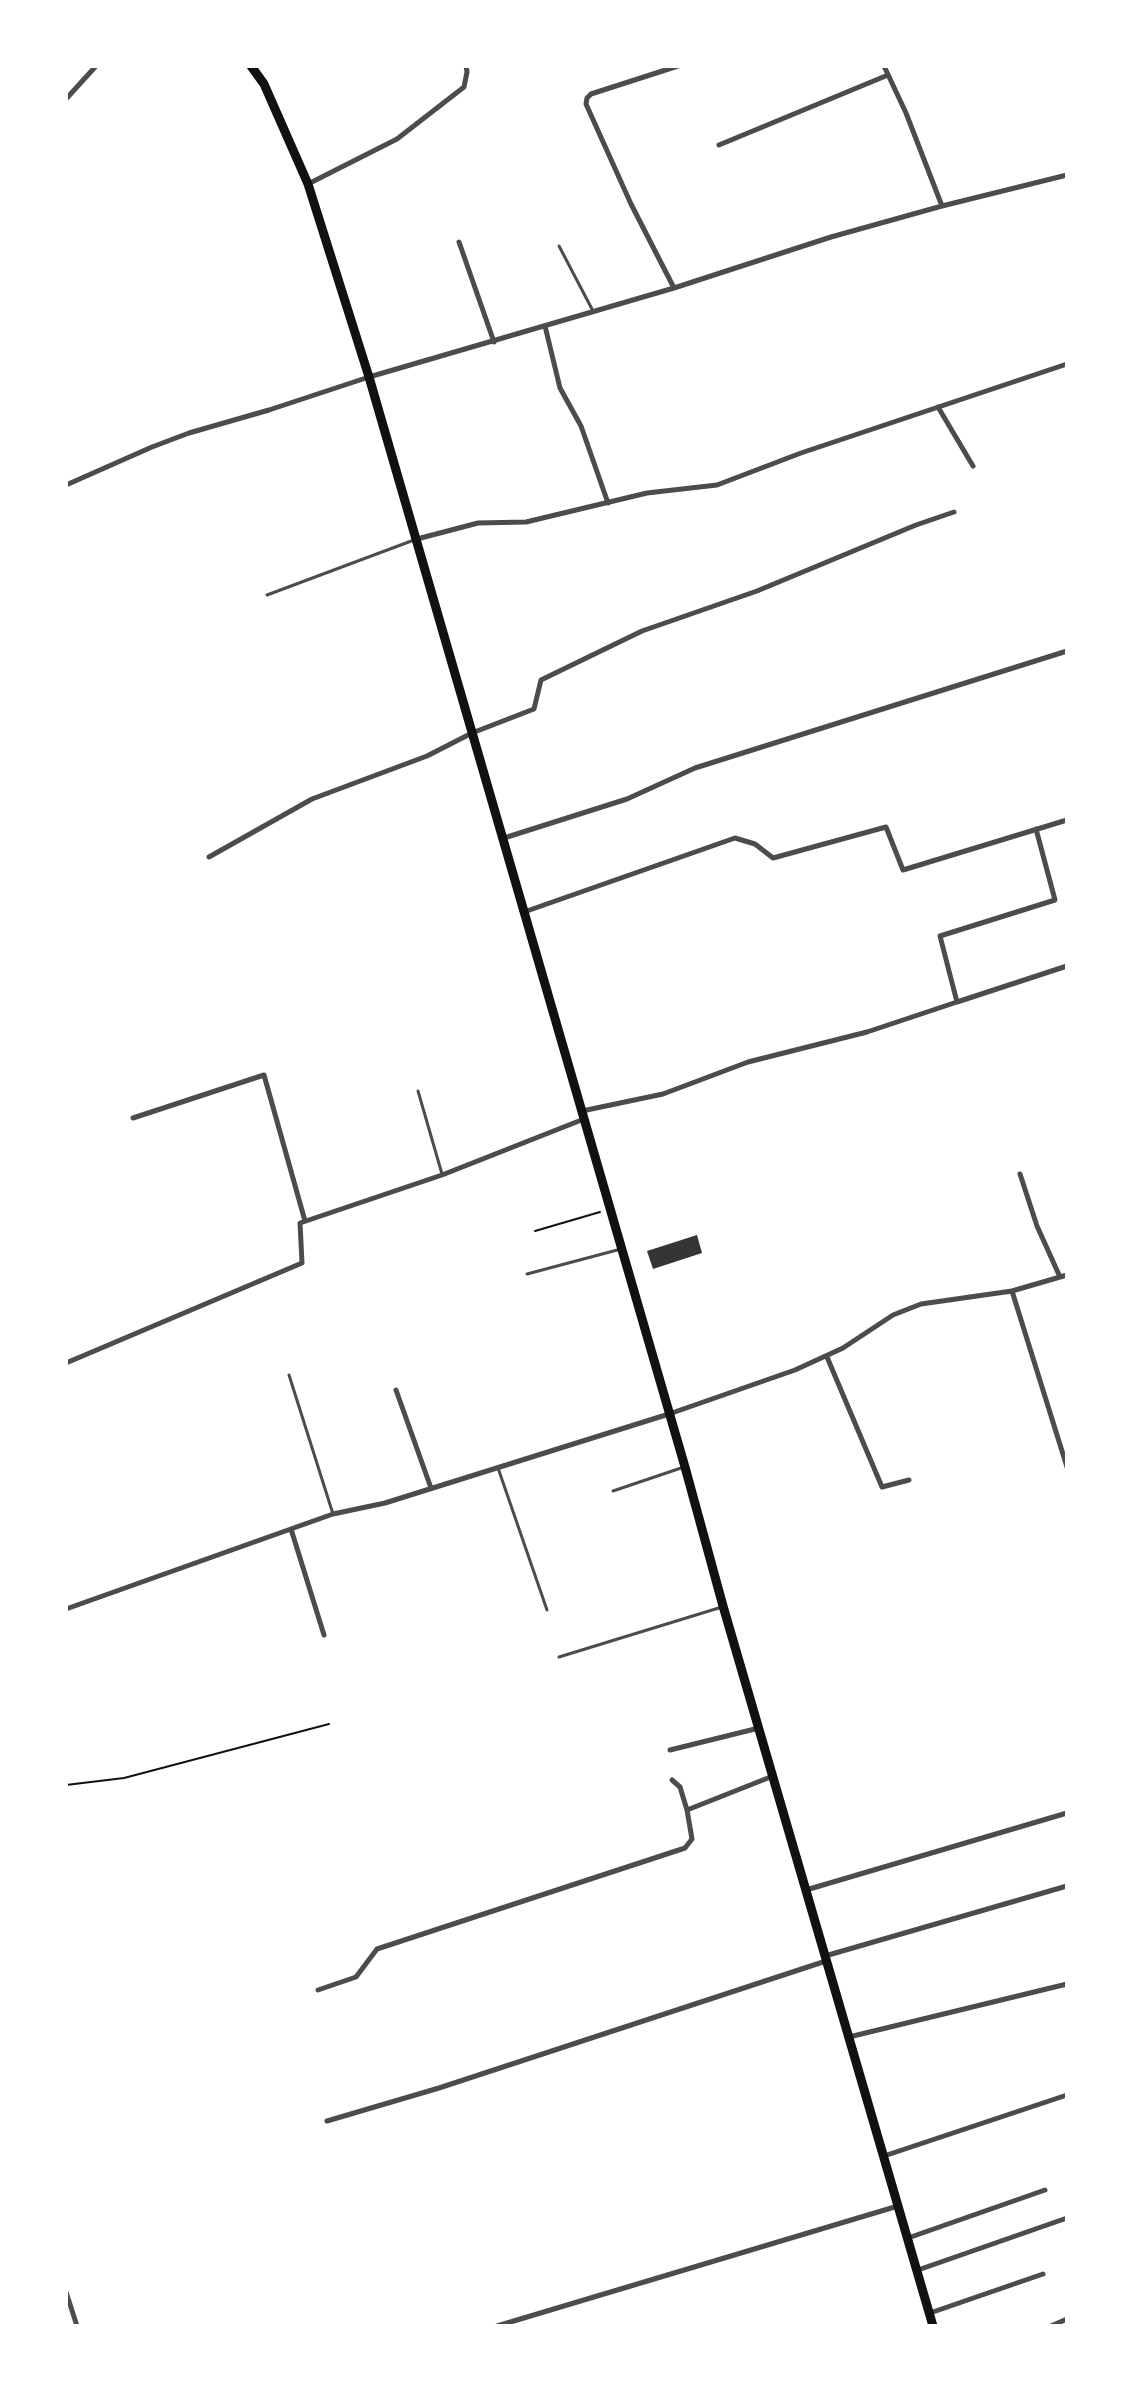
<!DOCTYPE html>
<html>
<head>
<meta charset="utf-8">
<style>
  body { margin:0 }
  #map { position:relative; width:1133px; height:2392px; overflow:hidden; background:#fff; font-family:"Roboto Condensed",sans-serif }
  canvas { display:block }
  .frame { position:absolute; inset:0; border:68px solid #fff; pointer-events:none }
</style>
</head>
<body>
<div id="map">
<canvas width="1133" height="2392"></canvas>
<div class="frame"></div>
</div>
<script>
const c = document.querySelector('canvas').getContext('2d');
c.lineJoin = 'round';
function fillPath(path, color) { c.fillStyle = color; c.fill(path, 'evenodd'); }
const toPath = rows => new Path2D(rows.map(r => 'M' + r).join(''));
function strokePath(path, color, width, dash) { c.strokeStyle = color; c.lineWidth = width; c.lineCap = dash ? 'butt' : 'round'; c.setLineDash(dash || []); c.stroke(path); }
fillPath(toPath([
  [697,1235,702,1253,653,1269,647,1251]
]), '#353535');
strokePath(toPath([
  [535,1231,600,1212],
  [66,1785,124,1778,329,1724]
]), '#111', 2);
strokePath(toPath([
  [559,246,593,311],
  [267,595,414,540],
  [418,1091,442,1174],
  [527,1274,621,1249],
  [289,1375,333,1514],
  [498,1468,547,1610],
  [613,1491,684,1467],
  [559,1657,722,1607]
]), '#4c4c4c', 3);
strokePath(toPath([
  [884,66,906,113,942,206],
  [66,99,96,66],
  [719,145,888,75],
  [308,184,397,139,464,87,467,72,466,66],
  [459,242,494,342],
  [674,288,631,204,586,104,587,98,591,94,678,66],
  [545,326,560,388,581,426,608,503],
  [938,407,973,466],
  [66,485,152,447,189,433,269,410,369,377,674,288,831,237,942,206,1067,175],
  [417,539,478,523,526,522,647,493,717,485,801,453,1067,364],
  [504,838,627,799,695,768,1067,651],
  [209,857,312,799,427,756,472,733,534,709,541,680,642,631,757,591,916,525,954,512],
  [524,912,735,838,755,844,773,858,886,827,903,870,1067,820],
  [957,1002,1067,966],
  [582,1111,663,1094,748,1062,867,1032,957,1002,940,936,1055,900,1036,829],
  [133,1118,264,1075,305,1221],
  [1020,1174,1037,1226,1060,1277],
  [1012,1291,1067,1467],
  [827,1357,882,1487,909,1480],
  [66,1363,302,1263,300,1223,442,1175,584,1119],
  [396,1390,431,1488],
  [291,1529,324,1635],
  [66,1609,333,1514,385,1503,669,1414,795,1370,843,1348,893,1315,921,1304,1012,1291,1067,1275],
  [670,1750,759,1728],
  [672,1780,680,1787,687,1810],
  [806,1890,1067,1813],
  [825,1956,1067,1886],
  [318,1990,356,1977,377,1949,685,1848,692,1839,687,1810,773,1776],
  [849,2037,1067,1984],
  [327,2121,439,2088,826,1961],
  [884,2156,1067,2095],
  [908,2238,1045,2190],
  [918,2270,1067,2218],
  [66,2292,77,2326],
  [930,2313,1043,2274],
  [497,2326,898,2206],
  [1051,2326,1067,2319]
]), '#4c4c4c', 5);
strokePath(toPath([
  [251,66,264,84,308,184,369,377,685,1467,723,1606,933,2326]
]), '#111', 9);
</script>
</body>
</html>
